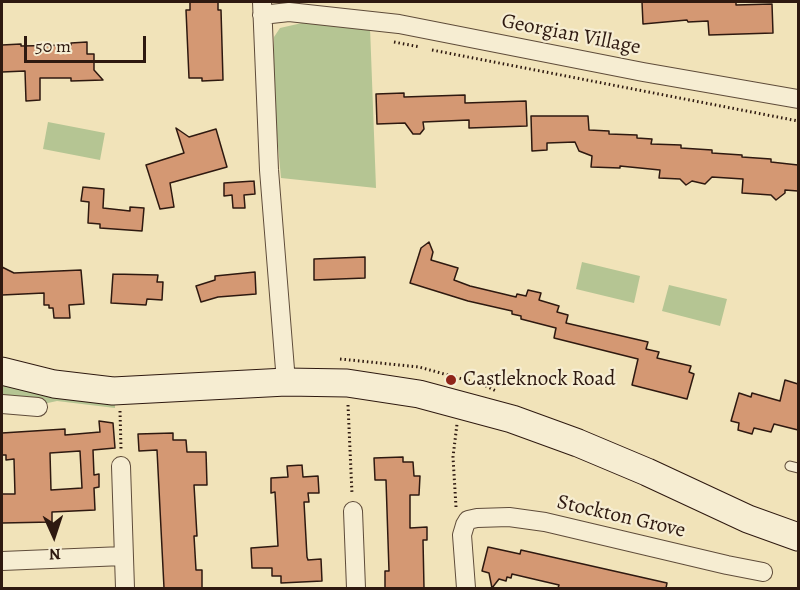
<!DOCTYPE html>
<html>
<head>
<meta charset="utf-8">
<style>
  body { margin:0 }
  #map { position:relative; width:800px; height:590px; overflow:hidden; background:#f1e3b9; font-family:Alegreya,serif }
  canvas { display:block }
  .frame { position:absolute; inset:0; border:3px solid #2e1910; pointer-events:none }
  .north { position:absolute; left:24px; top:506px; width:60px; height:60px; -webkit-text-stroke:4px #f6edd2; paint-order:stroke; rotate:177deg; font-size:16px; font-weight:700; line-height:24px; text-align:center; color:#2e1910 }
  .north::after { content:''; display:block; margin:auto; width:21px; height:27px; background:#2e1910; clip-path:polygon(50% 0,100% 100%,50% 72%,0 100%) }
  .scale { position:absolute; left:24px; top:36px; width:122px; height:27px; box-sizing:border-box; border:3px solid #2e1910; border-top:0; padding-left:8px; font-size:18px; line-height:21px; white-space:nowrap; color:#2e1910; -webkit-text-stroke:4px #f6edd2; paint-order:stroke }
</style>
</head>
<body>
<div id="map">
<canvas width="800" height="590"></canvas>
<div class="frame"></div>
<div class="north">N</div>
<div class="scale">50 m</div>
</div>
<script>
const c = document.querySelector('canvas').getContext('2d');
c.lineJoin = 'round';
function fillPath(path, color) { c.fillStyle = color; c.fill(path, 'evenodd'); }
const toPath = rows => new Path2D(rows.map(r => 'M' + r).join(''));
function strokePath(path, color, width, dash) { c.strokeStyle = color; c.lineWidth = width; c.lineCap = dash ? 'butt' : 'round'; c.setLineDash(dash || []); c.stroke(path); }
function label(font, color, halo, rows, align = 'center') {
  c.font = font + ' Alegreya,serif'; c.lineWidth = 4.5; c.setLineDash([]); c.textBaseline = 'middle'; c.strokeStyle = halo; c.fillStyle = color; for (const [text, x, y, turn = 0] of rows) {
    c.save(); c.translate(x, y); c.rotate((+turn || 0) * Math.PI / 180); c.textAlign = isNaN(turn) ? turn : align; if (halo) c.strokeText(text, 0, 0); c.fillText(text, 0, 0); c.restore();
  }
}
fillPath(toPath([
  [302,23,370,27,376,188,281,178,274,103,274,37,280,28],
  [48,122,105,133,100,160,43,149],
  [582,262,640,276,634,303,576,289],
  [669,285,727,299,720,326,662,311],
  [2,384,52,396,115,405,115,408,57,401,43,404,2,398]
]), '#b5c593');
const building = toPath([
  [190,2,218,2,218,10,221,10,223,80,202,81,202,78,189,78,186,10,190,10,190,2],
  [642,2,736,2,736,5,772,4,773,33,709,35,708,21,688,22,687,20,643,24,642,2],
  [87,42,87,54,94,54,94,70,103,80,71,81,71,78,40,78,40,100,26,101,25,71,2,72,2,45,21,44,21,46,71,45,71,43,87,42],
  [404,93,404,97,465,95,465,103,526,101,527,126,469,128,469,120,423,122,424,129,420,134,413,134,405,123,377,124,376,94,404,93],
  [531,116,588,116,589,130,609,131,609,134,637,135,637,138,652,139,651,144,681,145,681,148,712,150,712,153,742,155,742,157,771,159,771,162,798,165,798,191,785,190,785,193,776,200,771,195,742,193,743,179,712,177,705,184,692,181,686,185,680,179,659,178,660,170,620,166,620,168,591,167,592,156,579,151,575,142,547,143,547,150,532,151,531,116],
  [176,128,189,137,216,129,227,167,170,183,174,207,160,209,146,165,184,153,176,128],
  [254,181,255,194,244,195,245,208,233,208,232,195,224,196,224,183,254,181],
  [83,187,104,189,103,208,130,211,130,207,144,208,142,231,100,228,100,224,88,223,89,202,81,201,83,187],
  [429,242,433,252,431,260,458,268,454,280,470,286,516,297,517,294,526,296,528,290,541,293,539,300,559,306,557,312,568,315,566,323,648,342,646,349,659,352,657,358,691,366,689,372,694,374,687,399,632,385,638,359,554,338,556,328,521,319,521,316,512,314,512,311,468,301,410,283,421,248,429,242],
  [365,257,365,278,314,280,314,259,365,257],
  [2,267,14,273,81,270,84,304,69,305,70,318,54,318,53,308,49,308,49,305,44,305,44,293,2,295,2,267],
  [255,272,256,294,218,297,201,302,196,286,215,280,215,276,255,272],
  [113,274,158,275,157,282,163,282,162,300,147,299,146,305,111,303,113,274],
  [785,380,798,384,798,430,774,424,771,432,754,428,752,434,738,430,739,423,731,421,739,393,751,397,752,393,780,401,785,380],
  [99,421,113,423,115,448,93,450,94,475,99,474,99,487,94,488,95,510,52,512,52,522,2,523,2,494,15,494,14,459,6,460,6,455,2,455,2,433,65,429,65,435,100,432,99,421],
  [80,451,82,488,51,490,50,453,80,451],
  [173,433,173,440,186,440,187,452,206,452,207,485,194,485,197,536,194,536,196,570,202,570,202,588,164,588,157,450,139,451,138,434,173,433],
  [403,457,403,462,413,462,414,476,420,476,419,495,410,495,410,528,427,527,427,540,423,540,424,588,385,588,385,571,389,571,386,480,375,480,374,458,403,457],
  [302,465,303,477,318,476,319,493,308,493,309,502,304,502,307,557,308,560,321,559,322,581,281,583,281,576,272,576,272,568,252,568,251,548,278,546,275,492,271,493,271,478,288,477,287,466,302,465],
  [488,547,520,554,521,550,667,583,666,588,558,588,559,585,512,574,511,578,507,577,506,581,499,579,492,588,489,573,482,571,488,547]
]);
fillPath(building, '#d49873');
strokePath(building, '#2e1910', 1.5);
const service = toPath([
  [790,466,798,468]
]);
const minor = toPath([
  [262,2,269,170,286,382],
  [262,15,289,12,399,24,643,72,798,99],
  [2,404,38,407],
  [121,466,125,588],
  [353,511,356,588],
  [2,561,123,556],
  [466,588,462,535,465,525,468,520,477,518,509,517,545,522,727,565,763,572]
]);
const secondary = toPath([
  [2,371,54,384,113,391,286,382,347,383,419,394,512,419,578,443,647,472,748,519,798,537]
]);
strokePath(service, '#5f4c3a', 11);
strokePath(minor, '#5f4c3a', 20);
strokePath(secondary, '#2e1910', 29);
strokePath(toPath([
  [394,42,420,47],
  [432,50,798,121],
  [340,359,419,367,484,385,496,391],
  [348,405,352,494],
  [120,411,121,449],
  [456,507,453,457,457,424]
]), '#2e1910', 3, [1.5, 3]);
strokePath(service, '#f6edd2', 9);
strokePath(minor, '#f6edd2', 18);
strokePath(secondary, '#f6edd2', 27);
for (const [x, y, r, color] of [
  [451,380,6,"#8f2418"]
]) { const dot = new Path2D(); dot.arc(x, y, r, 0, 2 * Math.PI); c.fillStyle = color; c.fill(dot); strokePath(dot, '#f6edd2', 2); }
label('21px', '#2e1910', '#f6edd2', [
  ["Georgian Village",571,35,11],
  ["Stockton Grove",621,517,13]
]);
label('21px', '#2e1910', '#f6edd2', [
  ["Castleknock Road",463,380]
], 'left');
</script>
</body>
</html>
